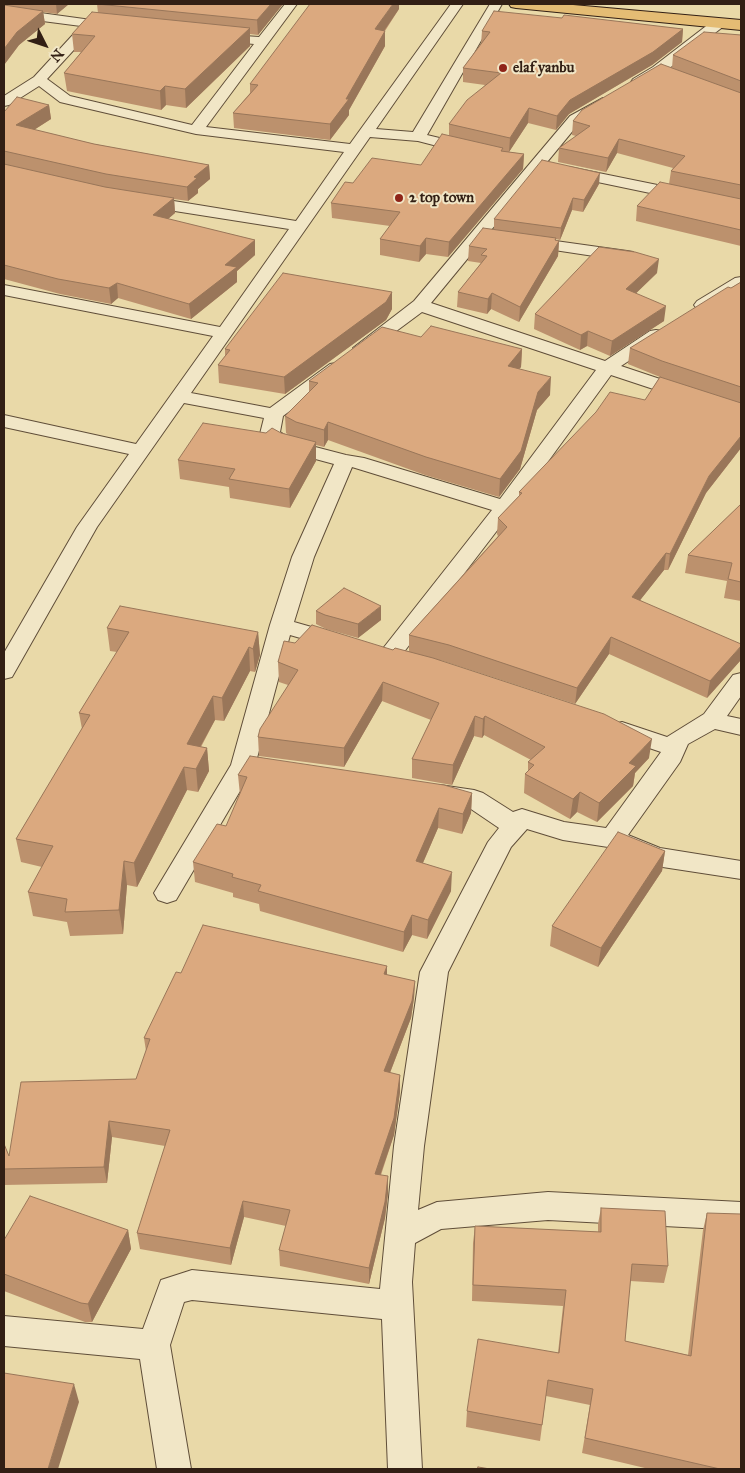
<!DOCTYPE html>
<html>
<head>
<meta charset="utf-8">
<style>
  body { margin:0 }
  #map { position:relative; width:745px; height:1473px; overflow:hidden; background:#e9d9a8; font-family:"IM FELL Great Primer",serif }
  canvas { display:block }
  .frame { position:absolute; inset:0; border:5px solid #321f14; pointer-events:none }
  .north { position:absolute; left:20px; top:20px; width:50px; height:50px; -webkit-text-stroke:4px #f1e6c6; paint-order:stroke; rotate:131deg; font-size:14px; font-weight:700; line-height:20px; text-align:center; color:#321f14 }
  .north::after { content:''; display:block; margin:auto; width:18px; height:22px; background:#321f14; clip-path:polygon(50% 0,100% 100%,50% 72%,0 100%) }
</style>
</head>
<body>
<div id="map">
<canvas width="745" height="1473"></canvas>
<div class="frame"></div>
<div class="north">N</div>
</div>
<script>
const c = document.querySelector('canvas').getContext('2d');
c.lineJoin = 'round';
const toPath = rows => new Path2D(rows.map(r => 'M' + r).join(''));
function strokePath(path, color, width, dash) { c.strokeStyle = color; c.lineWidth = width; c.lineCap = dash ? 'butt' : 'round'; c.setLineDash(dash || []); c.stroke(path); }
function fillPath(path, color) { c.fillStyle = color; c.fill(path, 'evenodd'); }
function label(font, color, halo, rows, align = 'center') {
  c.font = font + ' "IM FELL Great Primer",serif'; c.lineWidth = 4; c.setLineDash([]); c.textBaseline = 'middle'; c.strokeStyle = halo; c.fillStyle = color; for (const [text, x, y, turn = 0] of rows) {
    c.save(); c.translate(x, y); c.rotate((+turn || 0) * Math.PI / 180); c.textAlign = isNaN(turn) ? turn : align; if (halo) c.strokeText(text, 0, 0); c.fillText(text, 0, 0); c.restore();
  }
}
const street = toPath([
  [285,4,297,4,206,127,350,144,451,4,463,4,376,129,413,132,490,4,502,4,427,135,473,146,476,149,473,152,468,154,418,141,370,137,191,393,270,408,330,364,336,363,342,364,345,368,342,372,283,416,280,432,296,442,346,455,364,458,500,499,596,370,422,312,368,352,362,353,356,352,353,348,414,301,570,116,603,98,608,99,610,102,608,105,580,122,431,303,605,361,650,331,656,330,662,331,665,335,662,339,621,366,741,406,741,418,611,375,512,511,397,661,389,663,381,661,378,656,381,651,492,510,352,467,314,557,294,622,343,636,346,641,343,646,335,648,290,635,257,758,285,763,288,769,285,775,276,777,250,774,176,900,167,903,158,900,154,893,231,765,270,625,292,557,334,464,282,450,263,438,260,434,264,418,184,403,97,527,12,677,4,679,4,653,77,527,129,454,4,427,4,415,136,444,213,336,4,295,4,285,220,327,289,229,143,206,137,204,135,201,137,198,143,196,296,221,344,152,196,134,60,102,39,86,9,105,4,106,4,96,34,77,81,26,4,16,4,8,106,22,108,25,106,28,94,28,47,79,70,96,192,125,254,44,214,40,212,37,214,34,259,37,285,4],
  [719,19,724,20,726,23,724,26,663,73,643,85,633,85,631,82,633,79,653,67,714,20,719,19],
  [569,167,741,202,741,212,564,175,561,172,564,169,569,167],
  [527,237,627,251,633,252,635,256,633,260,627,261,521,245,519,242,521,239,527,237],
  [741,277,741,289,709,309,703,310,697,309,694,305,697,301,735,278,741,277],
  [741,673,741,696,727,716,741,719,741,735,715,729,688,744,680,762,628,835,660,848,741,861,741,879,656,866,608,847,563,840,527,829,511,847,448,972,424,1146,418,1210,437,1202,548,1192,741,1202,741,1230,548,1220,441,1229,415,1243,412,1282,422,1469,388,1469,382,1319,192,1300,184,1302,170,1345,191,1469,157,1469,140,1359,4,1346,4,1316,143,1329,161,1280,192,1270,380,1289,394,1146,420,972,488,842,499,828,468,807,431,800,428,794,431,788,440,785,474,790,483,793,513,812,522,809,564,822,606,828,661,752,614,736,610,730,614,724,622,722,667,737,704,714,733,675,741,673]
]);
const highway = toPath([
  [509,4,562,4,741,20,741,30,516,8,511,7,509,4]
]);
strokePath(street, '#604e39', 2);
strokePath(highway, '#321f14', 2);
fillPath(street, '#f1e6c6');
fillPath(highway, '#e4bc74');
fillPath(toPath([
  [4,4,69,4,57,14,43,12,45,24,19,45,4,65],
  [97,4,283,4,258,35,250,34,250,46,186,108,166,105,161,110,67,91,64,73,81,52,74,52,72,34,98,13],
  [399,9,385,31,385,46,349,110,349,115,330,140,234,128,233,113,250,93,250,84],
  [562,18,683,29,682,42,652,65,569,114,556,130,528,123,509,152,524,154,523,169,448,257,426,254,419,262,380,255,380,239,390,226,332,218,331,203,353,183,421,165,449,135,449,124,485,85,463,82,463,68,481,44,482,31],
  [741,35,741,246,636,221,637,206,669,184,671,171,673,168,617,153,606,172,558,162,559,148,576,136,572,135,573,121,672,68,673,55],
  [49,105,51,119,34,130,94,144,209,165,210,179,198,189,198,193,188,201,174,199,175,213,168,219,255,240,255,255,237,271,237,282,191,319,118,298,111,304,60,294,4,279,4,112],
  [599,184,583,212,572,210,560,240,556,239,556,240,559,241,558,256,519,322,491,309,487,314,457,307,458,292,481,263,468,261,469,246,494,230,494,219],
  [657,273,636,293,664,321,610,356,587,346,580,350,534,329,535,314],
  [741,282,741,448,706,493,668,570,664,570,640,600,740,661,707,698,609,654,575,704,440,660,649,758,635,773,633,786,597,822,577,812,570,819,524,793,525,774,528,772,528,762,531,760,484,735,482,738,474,736,452,785,412,778,412,759,431,720,382,701,344,767,259,756,258,737,288,685,279,682,278,662,295,643,409,651,409,635,498,536,497,534,498,518,519,496,519,492,645,400,660,377,628,364,630,348],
  [392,292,392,309,386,320,285,394,219,383,218,365,225,356,225,349],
  [421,337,522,349,521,367,519,369,550,395,537,410,520,469,499,497,425,475,328,440,324,447,316,445,316,461,290,508,230,498,229,487,180,479,178,460,266,433,281,433,289,435,286,433,285,416,309,392,309,381],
  [741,504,741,601,724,598,727,581,685,573,688,555],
  [316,611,381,620,358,638,326,629,316,624],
  [107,628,258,632,260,655,255,672,250,671,224,721,215,720,201,747,207,748,209,771,198,792,187,790,137,887,127,885,123,934,70,936,67,922,33,916,28,892,42,867,21,862,16,839,82,729,79,713,117,652,110,651],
  [238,775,472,793,471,813,462,834,438,828,423,863,451,891,427,939,412,935,403,952,260,911,259,904,233,897,233,893,195,882,193,862,226,826,240,795],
  [665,851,662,871,598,967,550,946,552,926],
  [387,966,387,975,415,981,414,998,411,1018,390,1073,400,1075,400,1092,394,1135,381,1175,388,1193,385,1218,369,1284,280,1266,279,1250,286,1226,244,1217,231,1265,140,1249,137,1233,165,1146,112,1137,107,1183,4,1185,4,1144,9,1156,136,1079,146,1051,144,1038,181,973],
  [601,1208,668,1266,664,1283,630,1281,625,1341,688,1355,703,1230,707,1213,741,1469,649,1469,582,1453,590,1405,546,1396,540,1441,466,1427,467,1411,558,1353,563,1306,472,1301,473,1243,475,1226,598,1232,598,1224],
  [128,1230,131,1249,92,1322,85,1322,4,1291,4,1240]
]), '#bc916d');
fillPath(toPath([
  [56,4,69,4,57,14],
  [271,4,283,4,258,35,257,20],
  [393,4,399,4,399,9,375,44,375,29],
  [43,11,45,24,19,45,4,65,4,49,17,32],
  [250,28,250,46,186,108,185,89],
  [683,29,682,42,652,65,569,114,556,130,557,116,570,100],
  [385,31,385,46,349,110,349,115,330,140,330,124,346,99],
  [165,86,166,105,161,110,160,91],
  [49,105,51,119,18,140,16,125],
  [529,108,528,123,509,152,510,138],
  [619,139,617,153,606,172,608,158],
  [524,154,523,169,448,257,449,242],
  [209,165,210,179,198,189,198,193,188,201,187,187,194,177],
  [600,173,599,184,583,212,584,200],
  [174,198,175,213,155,230,153,215],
  [573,198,572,210,560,240,561,228],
  [426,238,426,254,419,262,420,246],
  [556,238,555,247,559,241,558,256,519,322,520,307],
  [255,240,255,255,237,271,237,282,191,319,189,304,225,265],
  [659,259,657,273,625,304,626,289],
  [117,283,118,298,111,304,109,288],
  [392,292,392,309,386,320,285,394,284,377],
  [492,293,491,309,487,314,488,299],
  [666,306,664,321,610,356,612,341],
  [588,331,587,346,580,350,581,335],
  [522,349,521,367,507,383,508,366],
  [551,377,550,395,537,410,520,469,499,497,500,479,538,392],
  [328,422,328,440,324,447,324,430],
  [741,436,741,448,706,493,668,570,670,554,709,476],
  [316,442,316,461,290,508,289,489],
  [666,553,664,570,630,613,632,597],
  [381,606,381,620,358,638,358,624],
  [258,632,260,655,255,672,253,649],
  [611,637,609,654,575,704,577,688],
  [741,646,741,654,740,661,707,698,710,681],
  [249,647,250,671,224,721,222,698],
  [383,682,382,701,344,767,344,748],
  [213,696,215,720,189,767,187,744],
  [475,716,474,736,452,785,453,765],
  [485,716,484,735,482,738,483,719],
  [652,739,649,758,635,773,633,786,597,822,599,803,629,763],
  [207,748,209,771,198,792,196,769],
  [184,767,187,790,137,887,134,863],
  [580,792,577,812,570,819,573,799],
  [472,793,471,813,462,834,463,814],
  [439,808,438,828,415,881,416,861],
  [665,851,662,871,598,967,601,948],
  [124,861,127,885,123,934,119,910],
  [452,872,451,891,427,939,428,920],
  [412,915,412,935,403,952,404,932],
  [387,966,387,983,384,974],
  [415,981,414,998,411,1018,384,1088,384,1071],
  [400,1075,400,1092,394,1135,375,1190,375,1174],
  [109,1121,112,1137,107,1183,104,1167],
  [388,1176,388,1193,385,1218,369,1284,369,1268],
  [243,1201,244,1217,231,1265,230,1248],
  [128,1230,131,1249,92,1322,88,1304],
  [74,1384,79,1402,58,1469,48,1469]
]), '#997659');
const building = toPath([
  [97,4,271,4,257,20,97,4],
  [310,4,393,4,375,29,385,31,346,99,349,99,330,124,233,113,258,85,250,84,310,4],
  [4,5,43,11,17,32,4,49,4,5],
  [494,11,562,18,564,15,683,29,653,52,570,100,557,116,529,108,510,138,449,124,467,100,501,73,463,68,490,32,482,31,494,11],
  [92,12,250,28,185,89,165,86,160,91,64,73,95,36,72,34,92,12],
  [704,32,741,35,741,81,673,55,704,32],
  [661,64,741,93,741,185,671,171,685,156,619,139,608,158,559,148,590,126,573,121,582,110,661,64],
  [17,97,49,105,16,125,94,144,209,165,194,177,197,178,187,187,106,174,4,151,4,112,17,97],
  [442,134,503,148,501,151,524,154,449,242,426,238,420,246,380,239,400,212,331,203,345,182,353,183,372,158,421,165,442,134],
  [542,160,600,173,584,200,573,198,561,228,494,219,542,160],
  [4,164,105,187,174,198,153,215,255,240,225,265,237,267,189,304,117,283,109,288,58,279,4,265,4,164],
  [660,182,741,199,741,230,637,206,660,182],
  [483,228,556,238,555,240,559,241,520,307,492,293,488,299,458,292,487,256,481,255,487,249,469,246,483,228],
  [599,247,635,252,659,259,626,289,666,306,612,341,588,331,581,335,535,314,599,247],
  [283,273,392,292,386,302,284,377,218,365,230,350,225,349,283,273],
  [741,282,741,387,662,361,630,348,728,287,731,288,741,282],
  [431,326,522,349,508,366,551,377,538,392,521,451,500,479,426,457,328,422,324,430,296,422,285,416,318,383,309,381,382,327,421,337,431,326],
  [660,377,741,403,741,436,709,476,670,554,666,553,632,597,741,644,741,646,710,681,611,637,577,688,449,645,409,635,507,527,498,518,522,493,519,492,596,412,610,392,645,400,660,377],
  [203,423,266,433,272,428,281,433,316,442,289,489,229,479,235,469,178,460,203,423],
  [741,504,741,582,728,579,732,563,688,555,741,504],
  [344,588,381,606,358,624,325,615,316,611,344,588],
  [120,606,258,632,253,649,249,647,222,698,213,696,187,744,207,748,196,769,184,767,134,863,124,861,119,910,65,912,67,899,28,892,53,846,16,839,90,715,79,713,129,632,107,628,120,606],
  [312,625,393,650,395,648,433,658,604,714,652,739,629,763,636,766,599,803,580,792,573,799,525,774,534,765,528,762,545,747,485,716,483,719,475,716,453,765,412,759,439,703,383,682,344,748,258,737,260,729,298,670,278,662,284,641,295,643,312,625],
  [250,756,444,785,472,793,463,814,439,808,416,861,452,872,428,920,412,915,404,932,258,891,261,885,232,877,233,874,193,862,217,824,226,826,247,777,238,775,250,756],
  [618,832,665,851,601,948,552,926,618,832],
  [203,925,387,966,384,974,415,981,412,1001,384,1071,400,1075,394,1118,375,1174,388,1176,385,1202,369,1268,279,1250,290,1210,243,1201,230,1248,137,1233,170,1130,109,1121,104,1167,4,1169,4,1144,9,1156,21,1082,136,1079,150,1039,144,1038,176,972,181,973,203,925],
  [30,1196,128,1230,88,1304,81,1303,4,1274,4,1240,30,1196],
  [601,1208,665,1211,668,1266,632,1264,625,1341,691,1356,707,1213,741,1214,741,1469,720,1469,585,1438,593,1389,548,1380,542,1425,467,1411,478,1339,559,1353,566,1290,473,1285,475,1226,601,1232,601,1208],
  [4,1373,74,1384,48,1469,4,1469,4,1373],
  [478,1467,490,1469,477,1469,478,1467]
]);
fillPath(building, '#dba97f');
strokePath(building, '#997659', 1);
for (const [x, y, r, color] of [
  [503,68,5,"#8f2418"],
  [399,198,5,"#8f2418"]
]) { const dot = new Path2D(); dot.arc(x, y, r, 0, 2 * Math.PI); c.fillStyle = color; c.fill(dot); strokePath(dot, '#f1e6c6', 2); }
label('bold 15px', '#321f14', '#f1e6c6', [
  ["elaf yanbu",513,68],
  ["2 top town",409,198]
], 'left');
</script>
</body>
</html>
